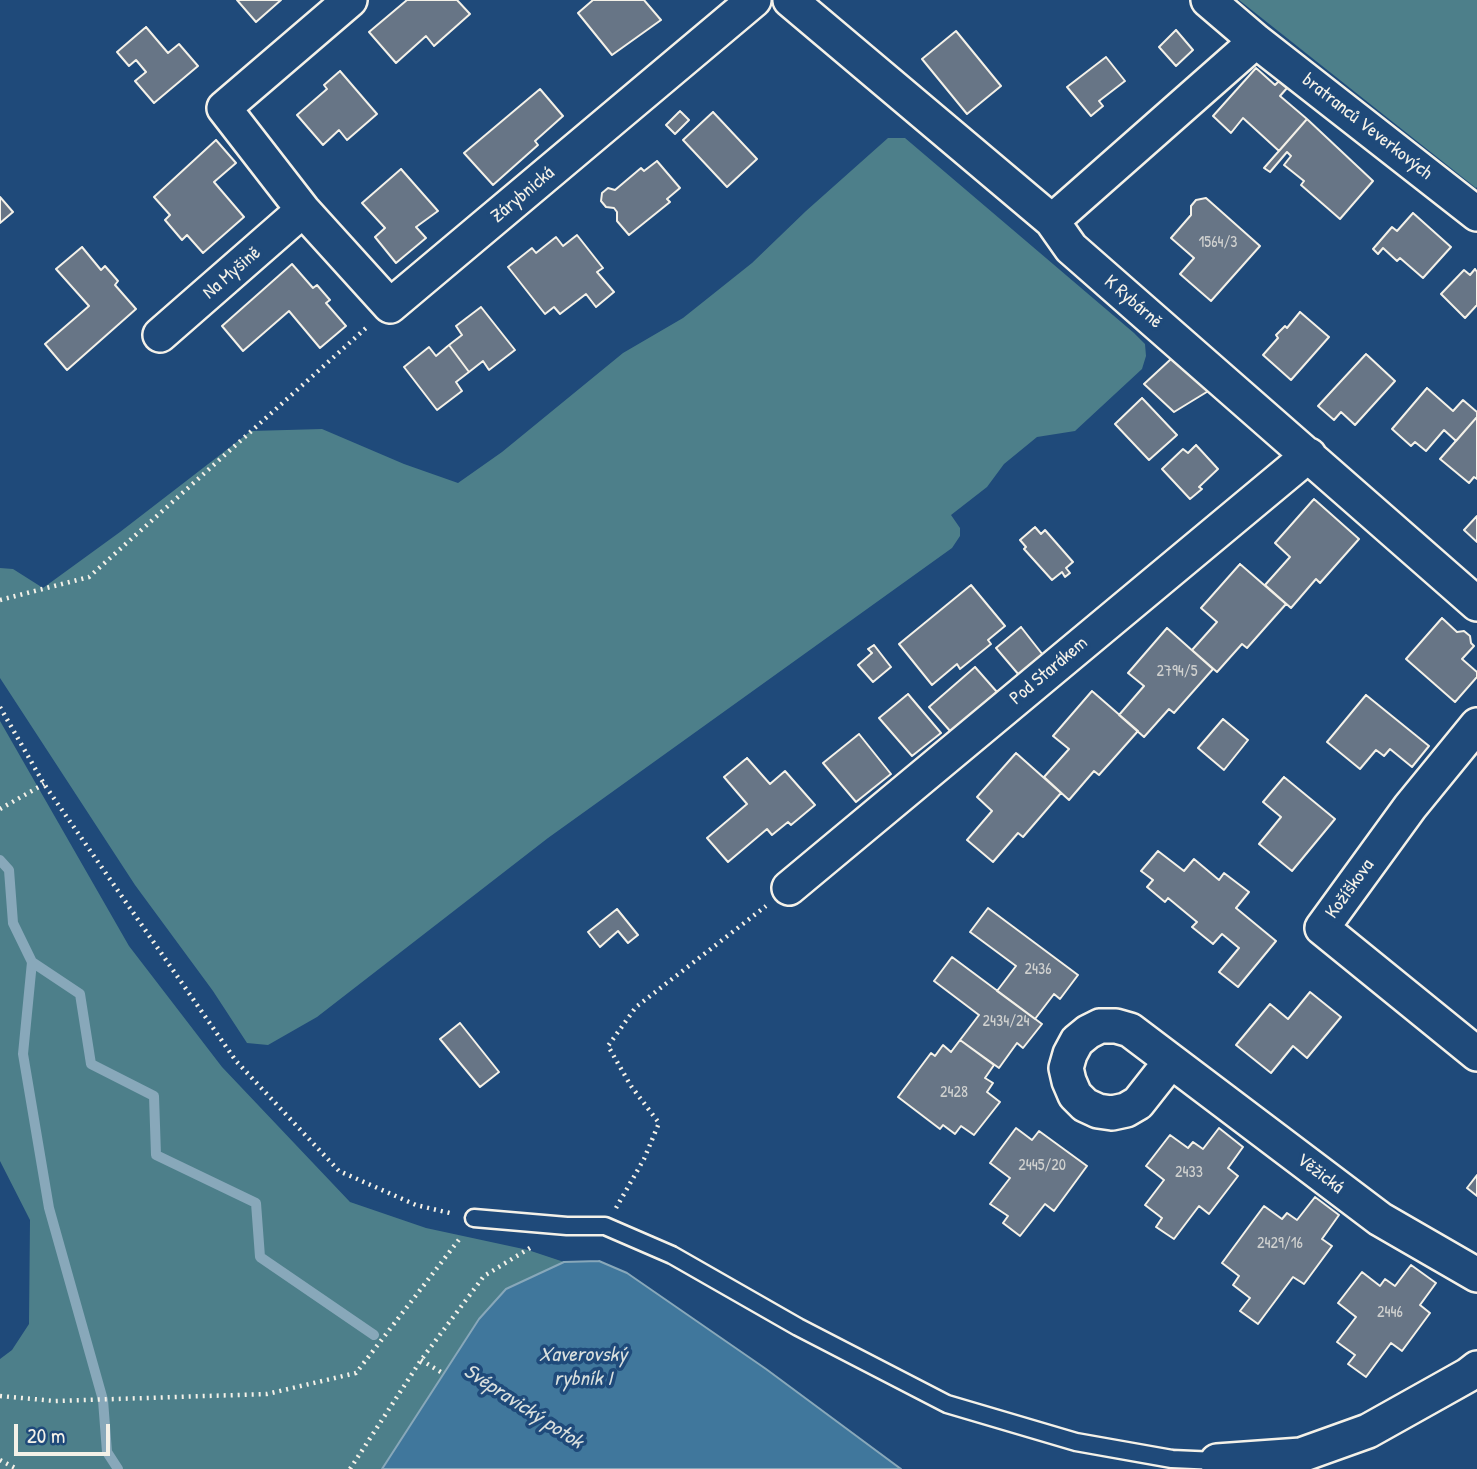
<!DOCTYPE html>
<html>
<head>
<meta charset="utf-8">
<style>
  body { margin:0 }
  #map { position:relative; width:1477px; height:1469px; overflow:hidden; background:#1f4a7a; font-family:"Patrick Hand",sans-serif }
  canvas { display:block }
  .scale { position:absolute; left:14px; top:1424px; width:96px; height:32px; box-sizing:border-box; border:4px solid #f4f1e8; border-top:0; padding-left:9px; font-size:21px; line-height:24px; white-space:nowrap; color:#f4f1e8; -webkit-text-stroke:5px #1f4a7a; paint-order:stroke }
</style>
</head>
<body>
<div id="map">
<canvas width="1477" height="1469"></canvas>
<div class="scale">20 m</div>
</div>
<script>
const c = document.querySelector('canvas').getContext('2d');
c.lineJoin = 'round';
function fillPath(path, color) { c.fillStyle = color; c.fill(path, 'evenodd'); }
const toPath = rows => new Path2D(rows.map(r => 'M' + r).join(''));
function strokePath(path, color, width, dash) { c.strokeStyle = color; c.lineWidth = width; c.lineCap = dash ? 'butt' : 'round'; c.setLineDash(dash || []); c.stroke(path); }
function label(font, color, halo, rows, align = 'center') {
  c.font = font + ' "Patrick Hand",sans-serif'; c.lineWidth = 7; c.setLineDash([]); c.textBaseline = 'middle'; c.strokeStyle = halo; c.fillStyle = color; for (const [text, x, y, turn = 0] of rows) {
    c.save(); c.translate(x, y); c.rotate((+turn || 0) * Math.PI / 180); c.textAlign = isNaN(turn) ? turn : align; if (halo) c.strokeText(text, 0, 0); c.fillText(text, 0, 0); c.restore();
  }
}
fillPath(toPath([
  [1239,0,1477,0,1477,187,1476,188],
  [888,138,905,138,1134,333,1145,344,1146,356,1142,369,1075,431,1037,437,1004,464,987,487,951,515,960,528,960,536,952,548,548,838,317,1017,268,1045,247,1043,213,991,135,885,0,678,0,568,13,569,43,588,120,532,251,431,322,429,404,464,458,483,502,452,623,353,683,318,752,263,806,211],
  [0,721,129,946,222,1067,350,1202,426,1228,528,1250,564,1262,506,1289,479,1318,382,1469,0,1469,0,1359,12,1350,29,1324,30,1220,0,1161]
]), '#4d7f8a');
const water = toPath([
  [599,1261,627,1273,766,1369,901,1469,382,1469,479,1319,506,1289,564,1262,599,1261]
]);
fillPath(water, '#40779c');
strokePath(water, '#88a8ba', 2);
strokePath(toPath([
  [0,860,9,870,13,923,32,962,80,994,91,1064,154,1096,156,1155,256,1203,260,1257,374,1335],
  [32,962,23,1054,49,1208,103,1400,107,1452,118,1469]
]), '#88a8ba', 10);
const building = toPath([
  [237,0,281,0,256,22,237,0],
  [407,0,457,0,470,14,434,46,426,36,396,63,369,32,407,0],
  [593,0,644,0,661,20,612,55,578,13,593,0],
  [146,27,168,53,179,44,198,66,154,103,135,81,146,72,136,60,129,66,117,52,146,27],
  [1176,30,1193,50,1176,66,1159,47,1176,30],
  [956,31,1001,86,967,114,922,59,956,31],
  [1106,57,1125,81,1099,101,1103,106,1091,116,1067,87,1106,57],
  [1256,68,1275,85,1279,81,1287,88,1280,96,1307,119,1279,151,1243,118,1231,133,1213,116,1256,68],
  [340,71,377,114,347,140,339,130,323,145,297,115,327,89,324,85,340,71],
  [540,89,563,116,535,141,538,145,493,185,464,153,540,89],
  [680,111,689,120,675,134,666,125,680,111],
  [713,112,757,159,727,187,683,140,713,112],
  [1307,119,1373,181,1340,219,1301,185,1304,181,1284,165,1291,156,1287,152,1270,172,1264,168,1307,119],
  [216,140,236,163,214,182,244,217,203,253,187,235,182,240,165,220,170,215,154,197,216,140],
  [657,161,680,188,667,199,670,202,629,235,617,221,617,212,614,208,606,207,601,201,602,193,608,188,615,190,641,168,644,171,657,161],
  [401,169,438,211,416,227,426,238,396,263,375,237,385,228,362,203,401,169],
  [0,197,13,212,0,223,0,197],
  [1206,198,1260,246,1211,301,1180,274,1194,258,1171,238,1191,215,1191,206,1196,200,1206,198],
  [1413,213,1451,247,1423,278,1400,258,1397,261,1383,248,1378,254,1373,249,1392,227,1397,231,1413,213],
  [577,235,603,268,597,272,614,292,596,307,586,294,560,314,554,307,545,314,508,267,532,248,536,253,556,237,563,246,577,235],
  [82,247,101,270,105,266,118,281,115,285,136,309,67,370,45,344,89,306,56,269,82,247],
  [292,264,313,288,317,285,330,300,326,303,346,326,320,348,289,311,243,351,222,326,292,264],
  [1475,269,1477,272,1477,305,1465,318,1441,294,1464,270,1470,275,1475,269],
  [481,307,515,350,489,370,483,361,469,372,449,345,462,335,456,326,481,307],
  [1300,312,1329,337,1291,380,1263,355,1278,338,1276,335,1285,326,1287,328,1300,312],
  [449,345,469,372,456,382,462,391,437,410,404,367,429,347,436,356,449,345],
  [1366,354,1395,381,1355,425,1341,412,1334,420,1318,406,1366,354],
  [1171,359,1210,390,1174,412,1144,384,1171,359],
  [1427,388,1453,411,1463,400,1477,412,1477,417,1456,441,1444,430,1426,451,1415,442,1411,446,1392,429,1427,388],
  [1142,398,1177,435,1149,460,1115,424,1142,398],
  [1477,417,1477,479,1474,477,1469,483,1440,459,1477,417],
  [1196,445,1218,469,1199,487,1202,489,1190,499,1162,469,1183,449,1188,453,1196,445],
  [1314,499,1359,539,1320,583,1316,579,1291,608,1265,585,1290,557,1275,543,1314,499],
  [1477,516,1477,542,1464,530,1477,516],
  [1035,527,1041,534,1045,530,1073,562,1066,568,1070,573,1065,577,1062,572,1052,580,1024,549,1026,547,1020,540,1035,527],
  [1240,564,1286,604,1247,648,1242,644,1217,672,1192,650,1217,622,1201,608,1240,564],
  [971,585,1005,626,988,640,991,644,960,669,957,664,932,685,899,644,971,585],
  [1442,618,1457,632,1464,631,1470,636,1471,643,1474,646,1462,659,1477,672,1477,677,1455,702,1406,659,1442,618],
  [1021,627,1043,655,1019,675,996,648,1021,627],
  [1167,628,1213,669,1174,713,1169,709,1144,737,1119,715,1144,686,1128,673,1167,628],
  [874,645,891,667,873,682,858,665,872,653,868,649,874,645],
  [975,667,997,692,951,732,929,707,975,667],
  [1092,691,1138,731,1099,775,1094,771,1069,800,1044,777,1069,749,1053,736,1092,691],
  [908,694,941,733,912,756,879,718,908,694],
  [1366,695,1429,746,1412,767,1390,749,1384,756,1376,750,1360,769,1327,742,1366,695],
  [1223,719,1248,740,1224,770,1198,748,1223,719],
  [859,734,891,774,856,802,823,763,859,734],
  [1016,753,1061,793,1023,837,1018,833,993,862,967,840,992,811,977,797,1016,753],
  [747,758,770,784,785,771,815,805,791,825,788,822,772,835,767,829,728,862,707,838,747,804,724,777,747,758],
  [1284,777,1335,819,1292,871,1259,844,1281,817,1263,802,1284,777],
  [1158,851,1184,871,1194,859,1219,880,1224,873,1249,892,1236,908,1276,941,1238,987,1219,972,1239,948,1222,934,1213,944,1192,927,1197,922,1168,898,1165,902,1147,887,1153,880,1141,871,1158,851],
  [988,908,1078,975,1060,999,1054,994,1035,1019,997,991,1016,966,970,932,988,908],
  [617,909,638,935,628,943,618,931,600,947,588,932,617,909],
  [952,957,1042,1024,1023,1048,1017,1043,999,1068,960,1040,979,1015,934,981,952,957],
  [1310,992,1341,1017,1307,1058,1293,1046,1271,1073,1236,1045,1270,1004,1288,1019,1310,992],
  [460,1023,499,1072,480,1087,440,1039,460,1023],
  [960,1040,994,1065,985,1078,993,1083,987,1092,1000,1102,974,1135,961,1126,955,1134,943,1125,940,1129,898,1097,931,1053,935,1056,943,1045,951,1052,960,1040],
  [1016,1128,1032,1140,1039,1131,1087,1166,1054,1211,1045,1204,1020,1236,1003,1223,1008,1216,990,1204,1010,1178,990,1163,1016,1128],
  [1219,1128,1243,1147,1228,1168,1238,1176,1209,1214,1199,1206,1174,1239,1156,1227,1162,1218,1145,1205,1164,1180,1146,1166,1170,1135,1188,1148,1193,1142,1203,1149,1219,1128],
  [1477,1175,1477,1196,1467,1188,1477,1175],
  [1315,1197,1339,1215,1322,1239,1332,1246,1304,1284,1293,1277,1258,1324,1240,1311,1250,1298,1233,1285,1239,1276,1222,1263,1264,1206,1282,1219,1287,1213,1297,1220,1315,1197],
  [1411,1265,1436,1283,1420,1305,1430,1313,1402,1351,1391,1343,1366,1377,1348,1364,1355,1355,1337,1342,1356,1317,1338,1303,1362,1272,1380,1286,1385,1279,1395,1286,1411,1265]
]);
fillPath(building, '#677586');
strokePath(building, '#f4f1e8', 2);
const service = toPath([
  [474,1218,567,1226,605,1226,672,1255,798,1327,947,1404,1076,1442,1172,1459,1217,1461]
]);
const minor = toPath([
  [350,0,224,108,303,210,390,306,754,0],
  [790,0,1052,221,1071,248,1477,604],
  [1208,0,1256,41,1477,214],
  [1052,221,1256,41],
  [160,335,303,210],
  [1477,725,1410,807,1322,928,1477,1054],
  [789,888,1309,455],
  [1100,1026,1116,1026,1130,1030,1171,1061,1138,1103,1126,1110,1112,1113,1098,1111,1085,1105,1075,1095,1069,1081,1066,1068,1070,1054,1077,1041,1088,1032,1100,1026],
  [1171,1061,1380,1219,1477,1275],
  [1217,1461,1301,1455,1368,1431,1468,1375,1477,1368]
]);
strokePath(service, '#f4f1e8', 21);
strokePath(minor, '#f4f1e8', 38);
strokePath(toPath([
  [0,600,89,577,366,328],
  [0,707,44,784,236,1061,339,1171,416,1205,454,1214],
  [0,809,44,784],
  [616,1208,644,1159,659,1123,631,1086,608,1046,636,1007,766,906],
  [421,1360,444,1374],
  [0,1396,55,1401,267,1394,356,1373,461,1237],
  [0,1460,17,1469],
  [350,1469,421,1360,484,1276,530,1248]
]), '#f4f1e8', 4.5, [2, 5]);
strokePath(service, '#1f4a7a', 16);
strokePath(minor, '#1f4a7a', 33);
label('16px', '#d1d2d0', null, [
  ["1564/3",1218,243],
  ["2794/5",1177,672],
  ["2436",1038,970],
  ["2434/24",1006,1022],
  ["2428",954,1093],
  ["2445/20",1042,1166],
  ["2433",1189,1173],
  ["2429/16",1280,1244],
  ["2446",1390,1313]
]);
label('19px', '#f4f1e8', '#1f4a7a', [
  ["bratranců Veverkových",1367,127,38],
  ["Zárybnická",523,195,-40],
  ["Na Myšině",232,273,-41],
  ["K Rybárně",1133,302,41],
  ["Pod Starákem",1049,671,-40],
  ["Kožíškova",1350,889,-54],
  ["Věžická",1320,1174,37]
]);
label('italic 21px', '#d9dfdd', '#1f4a7a', [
  ["Xaverovský",583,1355],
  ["rybník I",583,1379],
  ["Svépravický potok",523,1407,33]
]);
</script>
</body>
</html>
